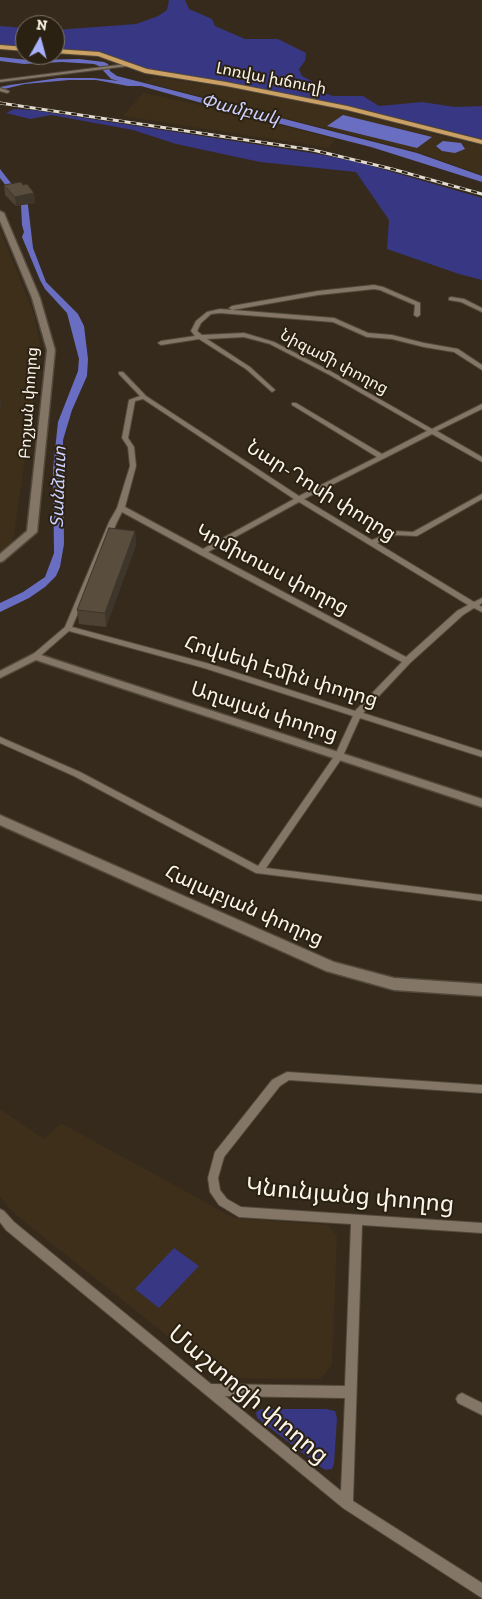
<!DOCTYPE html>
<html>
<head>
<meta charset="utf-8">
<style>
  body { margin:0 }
  #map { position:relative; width:482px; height:1599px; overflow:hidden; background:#352a1c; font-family:"Zilla Slab",serif }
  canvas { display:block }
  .north { position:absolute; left:15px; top:15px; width:50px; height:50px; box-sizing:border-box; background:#2b2112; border:1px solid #7e7568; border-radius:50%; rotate:7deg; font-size:14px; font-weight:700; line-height:20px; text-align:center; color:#fbf4ea }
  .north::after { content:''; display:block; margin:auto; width:18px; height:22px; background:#a9b0fc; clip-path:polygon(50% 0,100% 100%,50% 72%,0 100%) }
</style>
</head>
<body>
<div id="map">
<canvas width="482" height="1599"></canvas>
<div class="north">N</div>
</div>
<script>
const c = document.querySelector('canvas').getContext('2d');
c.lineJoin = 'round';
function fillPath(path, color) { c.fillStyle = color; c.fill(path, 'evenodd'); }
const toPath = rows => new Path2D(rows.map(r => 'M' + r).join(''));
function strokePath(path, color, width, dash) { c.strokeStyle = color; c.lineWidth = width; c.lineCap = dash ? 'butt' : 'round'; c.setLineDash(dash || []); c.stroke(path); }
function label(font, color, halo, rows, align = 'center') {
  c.font = font + ' "Zilla Slab","Noto Sans Armenian",serif'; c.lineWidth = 4; c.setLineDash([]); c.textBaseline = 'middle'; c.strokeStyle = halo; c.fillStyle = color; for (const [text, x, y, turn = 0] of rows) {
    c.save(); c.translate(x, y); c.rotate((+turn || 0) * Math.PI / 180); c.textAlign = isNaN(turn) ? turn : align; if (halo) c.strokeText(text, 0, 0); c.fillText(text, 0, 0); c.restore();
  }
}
fillPath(toPath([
  [154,77,225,87,336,109,482,146,482,175,418,152,145,82],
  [143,93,205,106,335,139,329,148,123,116],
  [0,229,34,314,41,349,13,541,0,552],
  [0,1109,44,1139,61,1123,234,1218,328,1225,337,1236,332,1365,320,1379,220,1378,16,1215,0,1197]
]), '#3e2f1a');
fillPath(toPath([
  [169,0,185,0,189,9,212,19,215,26,245,39,278,39,306,53,305,61,299,69,302,76,312,81,307,87,333,96,363,96,379,106,422,102,455,107,482,106,482,139,365,110,157,72,128,63,103,53,55,49,55,30,136,24,158,16,167,10],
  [0,26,25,28,25,47,0,45],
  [14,109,33,110,318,154,358,162,482,198,482,280,459,274,387,249,389,220,356,172,260,162,176,144,133,130,51,115,30,119,6,113],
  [174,1248,199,1266,159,1308,135,1289],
  [261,1409,326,1409,335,1411,337,1418,334,1464,332,1469,326,1470,322,1468,257,1418,256,1412]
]), '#383783');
fillPath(toPath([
  [0,57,28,60,79,59,104,62,108,64,110,71,117,76,417,153,482,176,482,182,371,147,234,112,141,86,128,86,96,80,69,80,25,84,0,90,0,87,10,85,59,78,93,78,119,81,111,79,99,66,94,64,62,62,24,64,0,61],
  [343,115,432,137,417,148,327,126],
  [443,141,461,143,465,149,455,153,442,151,436,146],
  [0,169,28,205,33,248,46,282,78,314,84,326,88,359,87,376,72,410,63,440,64,544,60,567,56,576,45,587,29,598,0,612,0,603,23,592,45,577,54,553,53,469,58,422,78,371,79,359,67,313,45,289,40,280,22,237,24,232,22,225,21,205,0,178]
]), '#696ec2');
const minor = toPath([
  [126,64,128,65,128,66,0,82,0,80,126,64],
  [0,88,9,91,9,92,7,93,0,91,0,88],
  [374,285,383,287,420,303,420,315,417,317,414,315,415,305,380,290,374,289,318,295,232,310,229,308,232,306,318,291,374,285],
  [451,297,464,299,482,308,482,312,461,302,449,300,449,298,451,297],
  [220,309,334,318,368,333,392,335,424,343,458,349,482,365,482,370,454,352,424,347,392,339,367,337,333,322,220,313,211,314,201,323,197,331,202,335,244,333,274,342,332,372,432,429,482,404,482,409,437,431,482,457,482,462,432,434,304,499,372,540,395,531,413,532,482,494,482,499,417,536,396,535,377,543,474,602,482,598,482,603,479,605,482,607,482,612,474,608,463,615,410,663,363,713,482,751,482,757,360,718,342,758,266,868,482,895,482,901,256,873,74,776,0,743,0,737,80,772,258,866,335,755,353,716,204,668,69,631,38,658,32,658,31,656,65,627,109,522,117,508,130,466,128,447,122,438,129,400,140,396,119,374,119,372,123,372,146,396,299,496,377,457,292,405,292,403,296,403,382,454,427,431,328,374,270,344,244,337,207,339,250,367,274,389,275,390,272,392,246,369,199,339,161,345,158,343,161,341,195,336,191,331,196,321,207,312,220,309],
  [143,399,294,499,203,549,125,507,136,466,134,447,128,438,135,401,143,399],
  [299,502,468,605,457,611,406,657,208,552,299,502],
  [122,512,199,554,402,662,355,711,210,664,72,627,117,522,122,512],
  [287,1072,482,1085,482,1093,289,1080,280,1086,224,1157,218,1178,220,1190,227,1199,241,1207,482,1223,482,1233,362,1225,353,1501,482,1583,482,1598,343,1508,6,1230,0,1222,0,1209,4,1211,14,1222,211,1384,345,1386,351,1224,239,1217,219,1205,210,1192,208,1178,215,1152,272,1080,287,1072],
  [225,1396,345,1398,341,1491,225,1396],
  [462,1393,482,1403,482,1415,458,1403,456,1399,458,1395,462,1393]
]);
const tertiary = toPath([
  [0,211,4,213,40,298,55,350,37,532,3,561,0,562,0,554,27,531,47,350,32,298,0,221,0,211],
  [35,653,482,799,482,807,36,660,0,678,0,671,35,653]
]);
const secondary = toPath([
  [0,815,334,962,394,978,482,984,482,996,394,990,326,971,0,825,0,815]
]);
const trunk = toPath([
  [0,45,25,47,25,51,0,49,0,45],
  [55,49,99,52,147,69,226,82,347,106,482,140,482,144,347,110,226,86,145,73,98,56,55,53,55,49]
]);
strokePath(minor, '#52493c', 2);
strokePath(tertiary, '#52493c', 3);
strokePath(secondary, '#52493c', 3);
strokePath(trunk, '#52493c', 2);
fillPath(minor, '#837666');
fillPath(tertiary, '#837666');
fillPath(secondary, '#837666');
fillPath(trunk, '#caa064');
const rail = toPath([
  [0,103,313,150,392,169,482,194]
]);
strokePath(rail, '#e3dcd1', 3);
strokePath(rail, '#2b2112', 2, [6]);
fillPath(toPath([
  [4,185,23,185,34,193,35,203,16,206,5,195],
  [135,531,136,545,106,627,79,624,77,610]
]), '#4d4234');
fillPath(toPath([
  [34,193,35,203,16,206,15,197],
  [0,394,1,405,0,414],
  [135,531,136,545,106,627,105,613]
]), '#3e362b');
const building = toPath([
  [21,182,23,185,27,184,34,193,15,197,4,185,21,182],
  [109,528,135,531,105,613,77,610,109,528]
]);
fillPath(building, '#594d3d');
strokePath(building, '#3e362b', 1);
label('16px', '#fbf4ea', '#2b2112', [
  ["Լոռվա խճուղի",271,79,11],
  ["Նիզամի փողոց",334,362,28],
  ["Բոշյան փողոց",29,403,-86]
]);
label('italic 18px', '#ccd1ff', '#2b2112', [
  ["Փամբակ",240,110,14],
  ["Տանձուտ",59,487,-88]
]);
label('20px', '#fbf4ea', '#2b2112', [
  ["Նար-Դոսի փողոց",321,491,32],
  ["Կոմիտաս փողոց",272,570,28],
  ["Հովսեփ Էմին փողոց",281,672,17],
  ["Աղայան փողոց",264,712,18],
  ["Հալաբյան փողոց",244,906,24]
]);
label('24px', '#fbf4ea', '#2b2112', [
  ["Կնունյանց փողոց",350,1196,5],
  ["Մաշտոցի փողոց",248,1395,40]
]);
</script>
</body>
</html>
